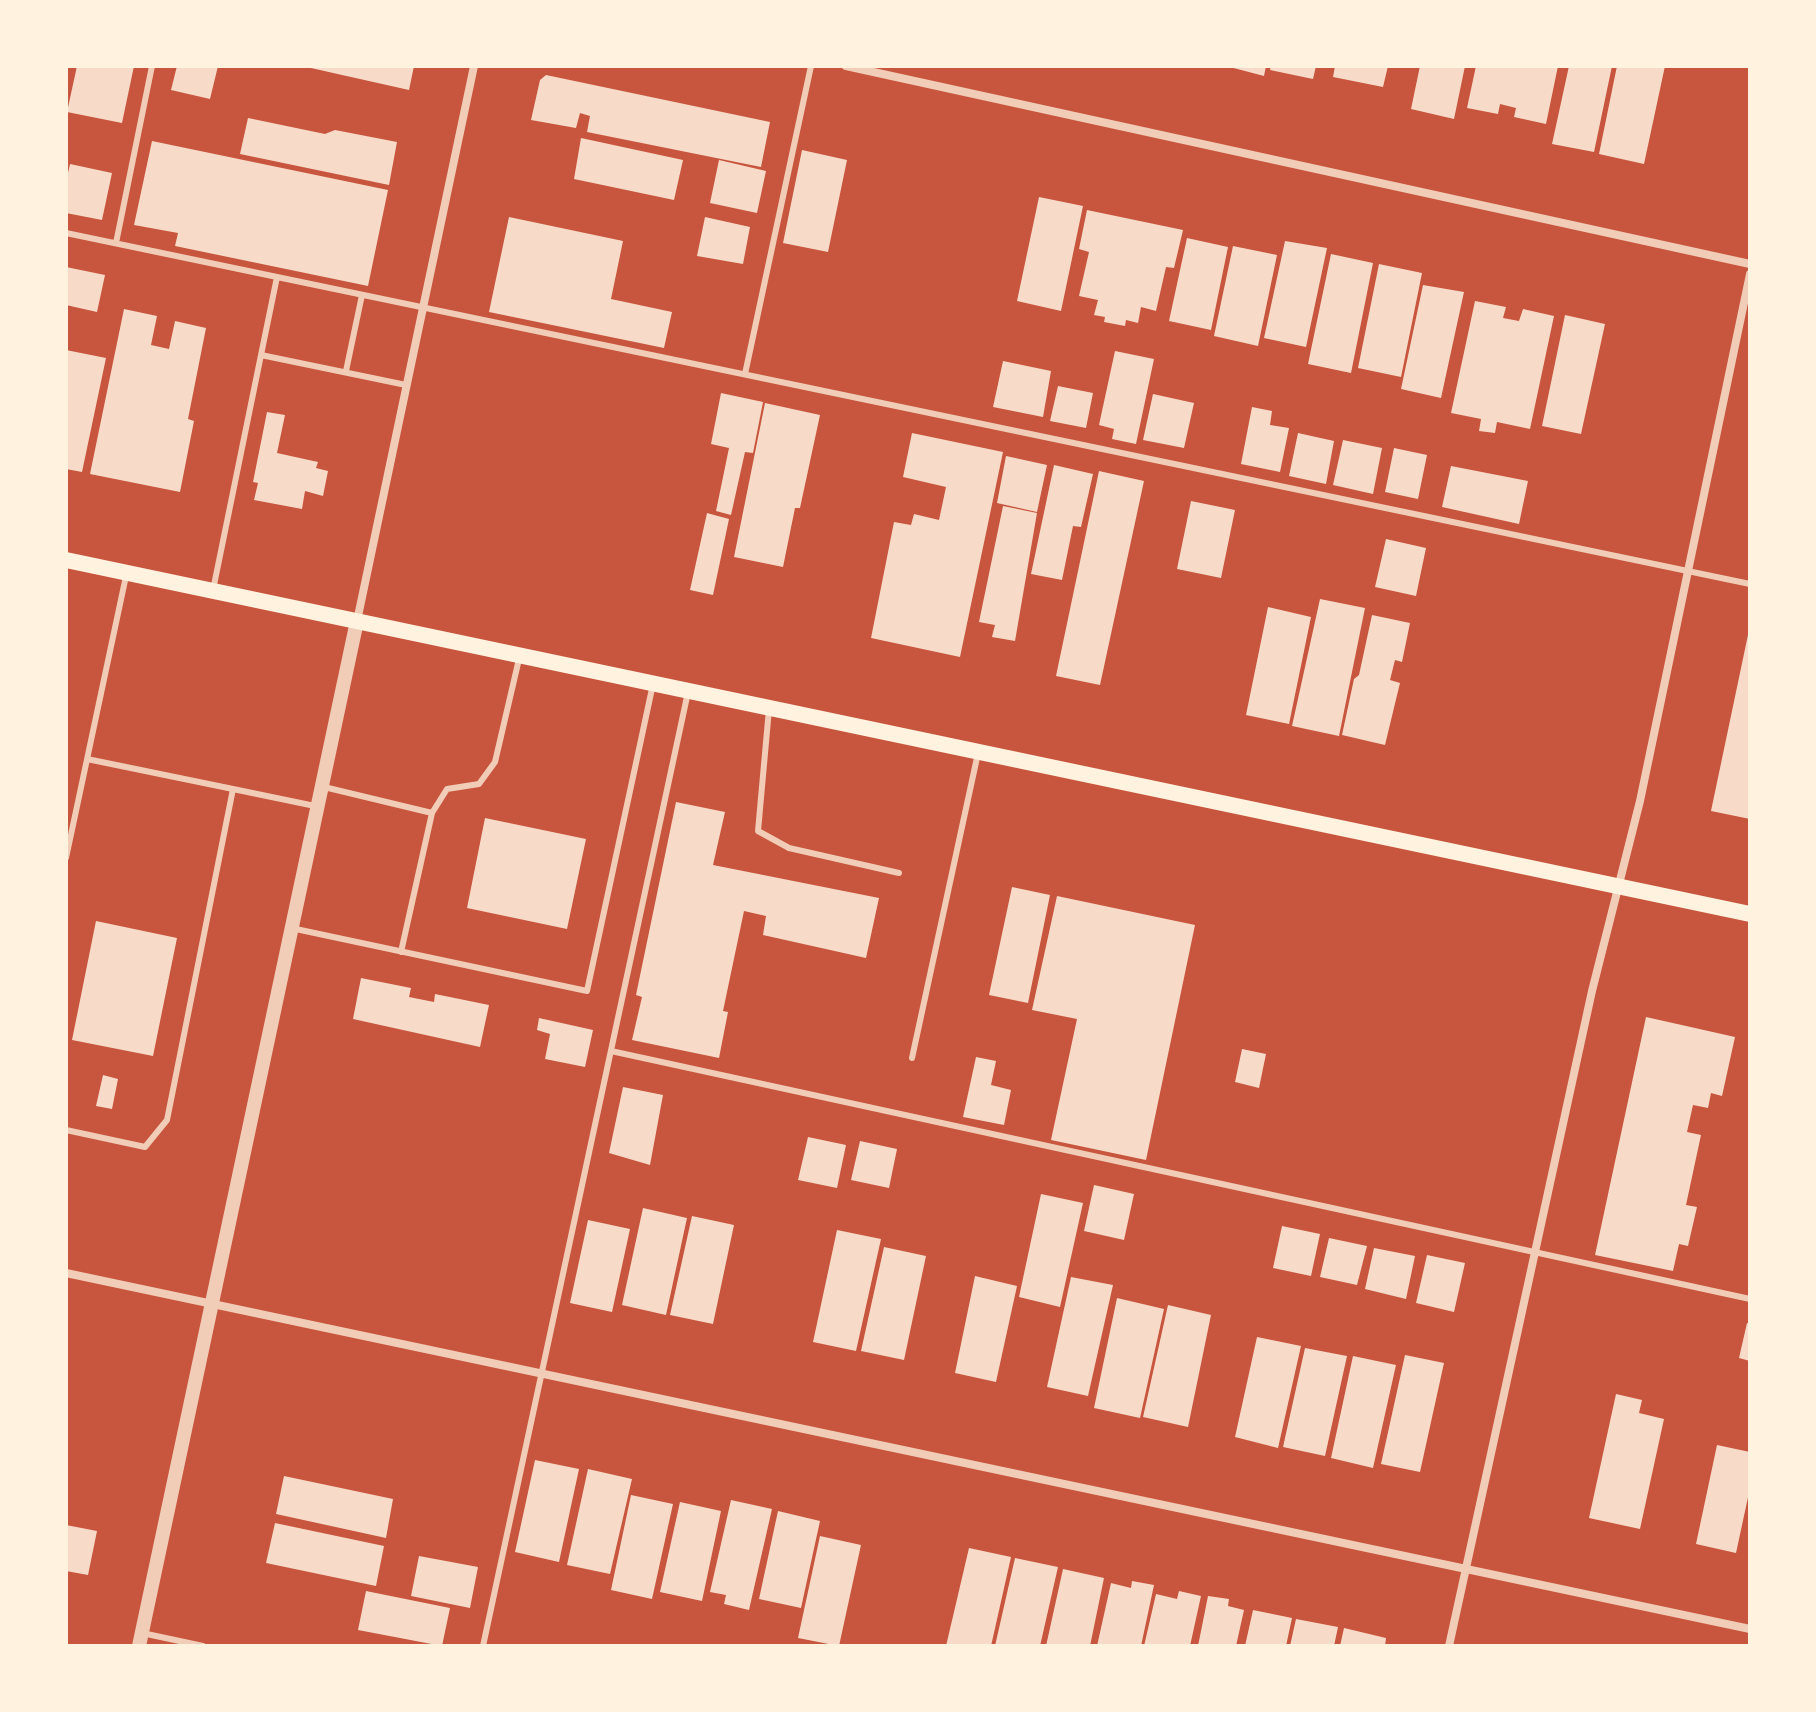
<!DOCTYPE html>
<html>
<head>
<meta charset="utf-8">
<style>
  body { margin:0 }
  #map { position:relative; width:1816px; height:1712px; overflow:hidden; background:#c8553d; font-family:"Times New Roman",serif }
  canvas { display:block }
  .frame { position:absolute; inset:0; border:68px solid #fff3e0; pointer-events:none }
</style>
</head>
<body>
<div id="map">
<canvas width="1816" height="1712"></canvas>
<div class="frame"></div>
</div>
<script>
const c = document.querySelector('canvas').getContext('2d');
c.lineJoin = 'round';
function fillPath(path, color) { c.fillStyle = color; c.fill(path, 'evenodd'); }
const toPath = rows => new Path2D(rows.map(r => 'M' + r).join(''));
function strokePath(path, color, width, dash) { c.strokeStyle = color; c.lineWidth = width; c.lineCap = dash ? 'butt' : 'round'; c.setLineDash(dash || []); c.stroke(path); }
fillPath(toPath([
  [77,66,134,66,122,123,67,112],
  [177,66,218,66,210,99,171,90],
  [302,66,414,66,409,90],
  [1226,66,1266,66,1264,76],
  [1271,66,1316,66,1313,79,1270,70],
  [1335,66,1388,66,1383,87,1333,77],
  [1420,66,1465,66,1454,119,1411,109],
  [1476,66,1558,66,1546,124,1514,117,1516,108,1500,104,1498,114,1467,108],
  [1569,66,1612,66,1594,152,1552,144],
  [1617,66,1665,66,1644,164,1599,154],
  [546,75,770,122,761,167,587,132,590,116,580,113,576,128,531,120,540,80],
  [248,118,325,134,335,130,397,142,389,185,240,154],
  [581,138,683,160,674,200,574,179],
  [152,141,388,190,368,286,175,246,178,233,134,225],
  [802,150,847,160,828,252,783,243],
  [719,160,766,171,757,213,710,203],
  [70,164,112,173,102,220,66,213,66,182],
  [1039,197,1083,206,1061,311,1017,301],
  [1087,210,1183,230,1174,268,1166,267,1156,311,1141,307,1138,323,1126,320,1125,326,1104,322,1105,317,1094,315,1098,300,1079,296,1089,252,1079,249],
  [509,217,623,241,611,299,672,312,664,348,489,312],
  [705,217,750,227,743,264,697,256],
  [1187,238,1228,247,1211,330,1169,321],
  [1285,241,1327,248,1306,347,1264,338],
  [1233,246,1277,255,1258,346,1214,336],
  [1331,254,1373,263,1351,373,1308,364],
  [1379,264,1422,273,1401,377,1358,368],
  [66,267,105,275,97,312,66,305],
  [1423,285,1464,292,1441,398,1401,389],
  [1475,301,1506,307,1503,318,1519,321,1523,309,1554,316,1530,429,1497,422,1495,433,1479,431,1481,419,1451,413],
  [124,309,157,316,151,345,169,349,175,321,206,328,188,419,194,421,180,492,90,474],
  [1565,315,1605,324,1581,434,1542,426],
  [66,350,106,358,82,472,66,469],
  [1115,351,1154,359,1136,444,1112,439,1114,429,1099,425],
  [1003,361,1051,371,1043,417,993,407],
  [1058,386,1093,393,1086,428,1050,421],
  [721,393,763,402,753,453,745,452,731,515,716,511,729,448,711,444],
  [1153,394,1194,403,1184,448,1143,440],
  [765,403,820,415,800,508,795,508,783,567,734,557],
  [1252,407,1272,411,1270,425,1289,428,1280,472,1241,464],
  [267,412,285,415,277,453,318,462,316,468,328,471,323,496,305,491,302,509,254,500,258,483,253,482],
  [912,433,1003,452,960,657,871,638,894,522,911,525,914,514,939,520,946,487,903,477],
  [1298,433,1334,441,1326,484,1289,476],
  [1343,440,1382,448,1373,494,1333,485],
  [1394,448,1427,455,1418,499,1385,492],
  [1006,456,1047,465,1037,512,997,503],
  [1054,465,1093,474,1081,527,1073,526,1062,580,1031,574],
  [1451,466,1528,481,1519,524,1442,507],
  [1099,471,1144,481,1100,685,1056,676],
  [1191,501,1235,510,1221,578,1177,569],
  [1003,506,1037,513,1015,641,992,637,995,625,979,622],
  [707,513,729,519,713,595,690,590],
  [1386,539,1426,548,1416,596,1375,587],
  [1320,599,1365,608,1339,736,1292,726],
  [1268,607,1311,617,1289,724,1246,715],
  [1372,615,1410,623,1402,662,1395,660,1390,680,1400,683,1385,745,1342,735,1354,679,1359,675],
  [1749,630,1750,630,1750,819,1711,811],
  [676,802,725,812,713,865,879,898,866,958,763,935,766,916,744,911,723,1011,728,1012,719,1058,632,1040,642,997,636,995],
  [485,818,586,839,567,929,467,908],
  [1012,887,1050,895,1028,1003,989,995],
  [1057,896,1195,925,1146,1160,1051,1140,1077,1019,1032,1010],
  [96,921,177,938,153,1056,72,1040],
  [361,978,411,988,409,997,434,1002,435,994,489,1005,480,1047,353,1019],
  [1646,1017,1735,1037,1722,1096,1711,1093,1708,1108,1693,1105,1687,1132,1701,1135,1686,1205,1697,1207,1688,1246,1679,1244,1673,1271,1595,1255],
  [539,1018,593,1030,585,1067,545,1059,550,1034,537,1030],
  [1242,1049,1266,1054,1259,1088,1235,1082],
  [976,1057,996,1061,991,1085,1011,1090,1004,1125,963,1117],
  [103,1075,118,1079,112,1109,96,1106],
  [623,1087,663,1095,650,1165,609,1153],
  [808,1137,846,1145,837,1188,798,1180],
  [860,1141,897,1149,889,1188,851,1180],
  [1094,1185,1134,1194,1124,1240,1084,1231],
  [1041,1194,1083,1203,1060,1307,1019,1297],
  [643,1208,687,1218,666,1315,622,1305],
  [692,1216,734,1225,713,1324,670,1315],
  [588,1220,630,1229,612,1312,570,1303],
  [1282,1226,1320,1234,1311,1276,1273,1268],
  [837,1230,881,1239,856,1351,813,1342],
  [1329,1238,1367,1246,1357,1285,1320,1277],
  [884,1247,926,1256,904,1360,861,1351],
  [1374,1248,1415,1256,1406,1299,1365,1289],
  [1427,1255,1465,1263,1454,1312,1416,1303],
  [975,1276,1017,1286,996,1382,955,1373],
  [1071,1277,1113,1285,1088,1396,1047,1387],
  [1117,1298,1164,1309,1140,1418,1094,1408],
  [1168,1305,1211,1315,1188,1427,1143,1417],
  [1747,1323,1750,1323,1750,1361,1739,1358],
  [1257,1337,1301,1346,1278,1448,1235,1437],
  [1305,1348,1347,1356,1325,1456,1283,1447],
  [1405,1355,1444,1363,1420,1472,1381,1464],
  [1353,1356,1396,1365,1373,1468,1331,1458],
  [1616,1394,1642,1400,1639,1413,1664,1419,1640,1529,1589,1518],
  [1717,1445,1750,1452,1750,1488,1736,1553,1696,1544],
  [535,1460,579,1469,559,1562,515,1552],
  [588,1469,632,1479,610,1574,567,1565],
  [284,1476,393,1499,386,1538,276,1514],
  [631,1495,673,1504,652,1599,611,1590],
  [731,1500,772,1509,749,1610,724,1604,726,1595,710,1592],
  [680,1502,721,1511,702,1601,660,1592],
  [778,1511,820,1521,801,1608,759,1599],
  [275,1523,384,1546,376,1586,266,1563],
  [66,1525,97,1531,88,1575,66,1571],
  [820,1536,861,1545,839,1646,798,1638],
  [969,1548,1011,1557,991,1646,946,1646],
  [419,1556,478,1567,470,1608,411,1596],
  [1015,1558,1058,1567,1040,1646,995,1646],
  [1063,1569,1104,1578,1090,1646,1046,1646],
  [1132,1581,1154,1585,1141,1646,1097,1646,1111,1583,1131,1588],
  [366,1591,450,1608,442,1646,358,1630],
  [1179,1591,1201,1596,1190,1646,1144,1646,1156,1594,1177,1599],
  [1208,1596,1229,1599,1228,1606,1244,1610,1236,1646,1198,1646],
  [1253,1610,1292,1618,1286,1646,1245,1646],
  [1296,1619,1338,1627,1334,1646,1290,1646],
  [1344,1628,1386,1638,1385,1646,1340,1646]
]), '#f7dbc8');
strokePath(toPath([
  [66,233,1750,584],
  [116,243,152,66],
  [277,277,261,355,406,385],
  [346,371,362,295],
  [745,374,811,66],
  [213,590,261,355],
  [769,709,758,831,789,848,899,873],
  [87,759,233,789],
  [324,787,432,813,447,789,479,784,495,762,519,659],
  [66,858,126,576],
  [291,928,587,991,653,684],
  [401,952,432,813],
  [611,1051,1750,1299],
  [912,1058,978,753],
  [66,1130,145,1147,167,1120,233,789,315,806],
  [142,1633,203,1646],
  [483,1646,688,692]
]), '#f1ccb7', 6);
strokePath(toPath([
  [846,66,1750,264],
  [357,621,474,66],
  [66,1273,1750,1629],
  [1449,1646,1592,991,1640,801,1750,274]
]), '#f1ccb7', 8);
strokePath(toPath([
  [139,1646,357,621]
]), '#f1ccb7', 14);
strokePath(toPath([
  [66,560,1750,914]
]), '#fff3e0', 16);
</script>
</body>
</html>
